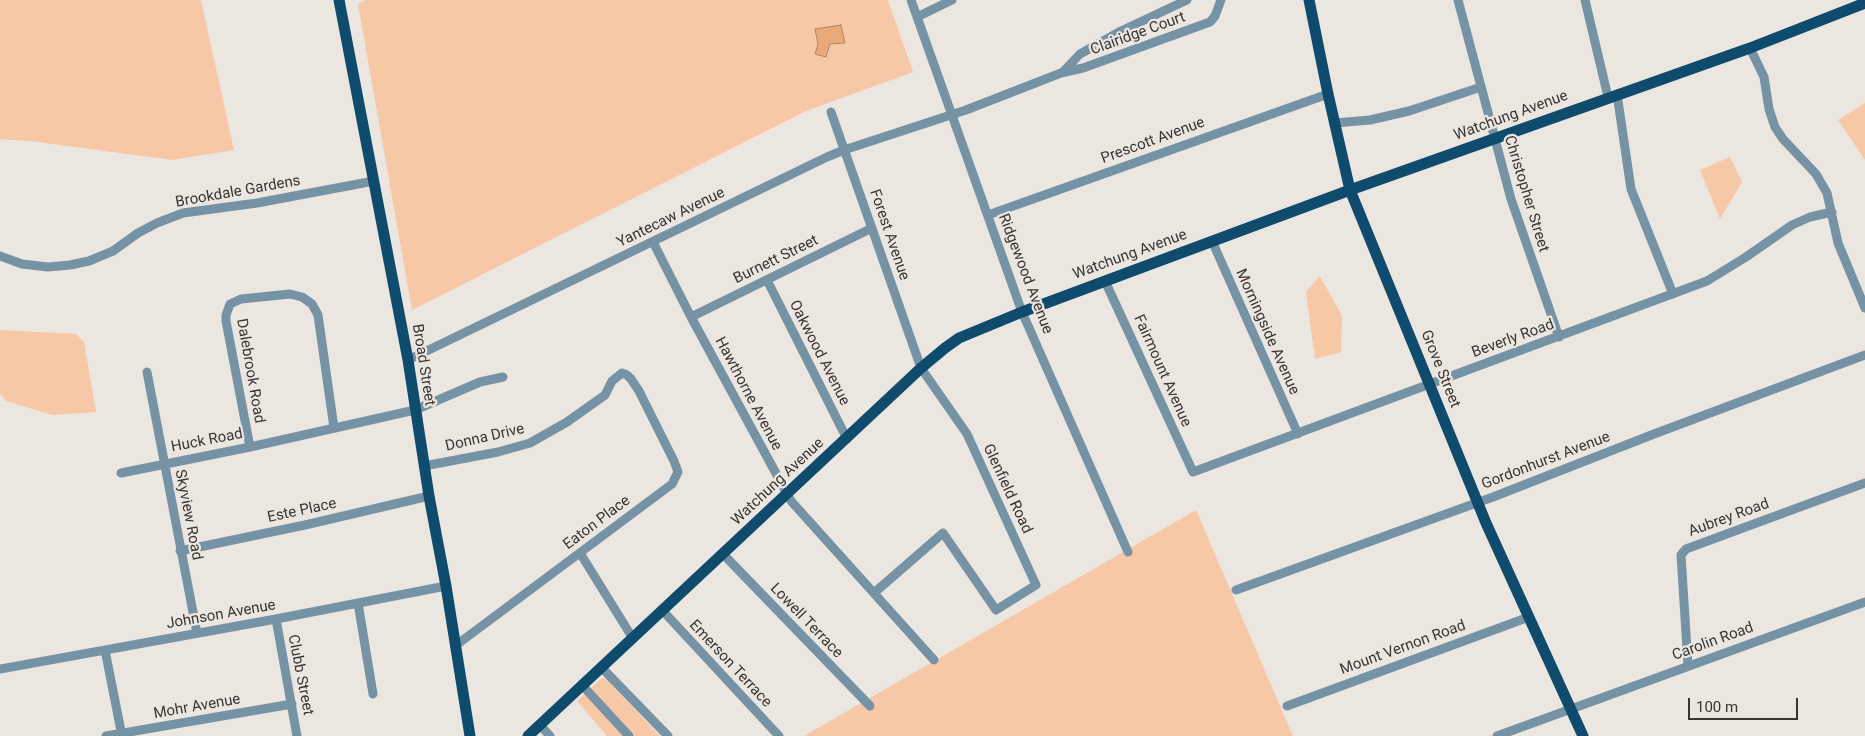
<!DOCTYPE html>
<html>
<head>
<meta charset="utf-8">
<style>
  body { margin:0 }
  #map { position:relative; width:1865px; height:736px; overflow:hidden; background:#ece6e1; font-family:Roboto,sans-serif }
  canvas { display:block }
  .scale { position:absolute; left:1688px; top:698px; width:110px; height:22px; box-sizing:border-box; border:2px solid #383533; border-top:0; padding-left:6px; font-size:15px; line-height:18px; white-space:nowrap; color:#383533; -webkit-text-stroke:4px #ece6e1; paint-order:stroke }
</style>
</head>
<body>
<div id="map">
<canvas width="1865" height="736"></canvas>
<div class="scale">100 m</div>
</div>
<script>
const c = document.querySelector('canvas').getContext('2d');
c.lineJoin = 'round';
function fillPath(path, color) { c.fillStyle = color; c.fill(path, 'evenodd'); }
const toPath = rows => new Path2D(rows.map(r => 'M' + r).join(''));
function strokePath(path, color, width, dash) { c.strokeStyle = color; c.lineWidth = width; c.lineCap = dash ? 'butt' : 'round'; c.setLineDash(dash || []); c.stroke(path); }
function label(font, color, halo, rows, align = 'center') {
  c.font = font + ' Roboto,sans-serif'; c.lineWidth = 4.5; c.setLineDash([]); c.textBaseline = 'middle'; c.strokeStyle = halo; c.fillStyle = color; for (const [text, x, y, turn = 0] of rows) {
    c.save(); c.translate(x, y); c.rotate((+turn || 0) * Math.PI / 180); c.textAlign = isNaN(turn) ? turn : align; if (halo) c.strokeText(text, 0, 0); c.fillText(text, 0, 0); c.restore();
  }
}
fillPath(toPath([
  [0,0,201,0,234,150,172,160,30,141,0,139],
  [366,0,888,0,913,72,806,111,412,310,358,4],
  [1865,103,1865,160,1838,120],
  [1730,157,1742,182,1720,219,1700,170],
  [1320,276,1342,316,1341,352,1315,359,1306,292],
  [0,330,76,334,84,342,96,412,52,415,6,401,0,394],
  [1196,510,1293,736,804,736],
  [602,678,606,679,660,736,607,736,577,701]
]), '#f6c8a6');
const water = toPath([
  [841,25,845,43,830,44,826,57,815,54,818,44,815,29,841,25]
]);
fillPath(water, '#e8a97b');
strokePath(water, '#b38665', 1);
strokePath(toPath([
  [911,0,1022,312,1128,552],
  [1458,0,1511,199,1559,337],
  [1585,0,1608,97],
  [917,17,952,0],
  [1750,48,1764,77,1769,109,1775,127,1783,139,1816,174,1827,193,1838,243,1865,308],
  [1062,73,1080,54,1121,31,1187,0],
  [1617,94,1631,189,1673,294],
  [831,112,921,368,967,434,1036,585,996,610,943,533,874,593],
  [1335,123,1370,120,1409,111,1481,87],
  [988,215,1328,94],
  [1212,241,1298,434],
  [653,242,691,317,791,501,934,660],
  [0,256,22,264,48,267,70,265,89,261,113,251,138,233,157,223,183,213,257,203,374,181],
  [767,280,847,439],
  [1105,281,1193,472,1707,281,1746,257,1792,225,1810,217,1832,212],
  [691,317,872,228],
  [408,360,827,157,844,150,966,110,1061,73,1083,68,1210,22,1215,16,1221,0],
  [147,372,197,633],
  [250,447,226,321,226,315,230,304,241,299,290,294,302,297,312,304,318,315,334,428],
  [424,466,498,452,530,443,567,422,605,395,612,381,622,373,627,375,631,379,639,391,674,461,678,472,672,484,455,646],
  [121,473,250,447,415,410,480,382,503,377],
  [180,551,305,525,429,496],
  [580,553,632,637],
  [723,554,870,706],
  [1236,590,1493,497,1654,434,1865,355],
  [358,603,373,694],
  [663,610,663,611,779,736],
  [276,619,297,736],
  [105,650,122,736],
  [1688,665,1681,555,1686,549,1865,483],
  [601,667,668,736],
  [0,669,276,619,446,586],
  [582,685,629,736],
  [1287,706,1529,617],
  [540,725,550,736],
  [106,736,292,704],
  [1497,736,1865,602]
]), '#7692a5', 9);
strokePath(toPath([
  [339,0,408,360,429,496,446,586,470,736],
  [1309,0,1328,94,1350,190,1486,523,1583,736],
  [528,736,921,368,945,348,959,338,1022,312,1350,190,1750,48,1865,3]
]), '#0e4b6d', 11);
label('15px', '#383533', '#ece6e1', [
  ["Clairidge Court",1138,34,-20],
  ["Watchung Avenue",1511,116,-20],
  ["Prescott Avenue",1153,141,-20],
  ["Brookdale Gardens",238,192,-10],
  ["Christopher Street",1526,194,73],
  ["Yantecaw Avenue",671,218,-26],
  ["Forest Avenue",889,235,71],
  ["Watchung Avenue",1130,255,-20],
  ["Burnett Street",776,260,-26],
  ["Ridgewood Avenue",1025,274,69],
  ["Morningside Avenue",1267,332,66],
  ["Beverly Road",1513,339,-20],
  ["Oakwood Avenue",819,353,63],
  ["Broad Street",423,365,81],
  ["Grove Street",1440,369,68],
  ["Dalebrook Road",250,371,80],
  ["Fairmount Avenue",1162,371,66],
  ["Hawthorne Avenue",748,394,62],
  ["Donna Drive",485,438,-13],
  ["Huck Road",207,441,-11],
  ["Gordonhurst Avenue",1546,461,-21],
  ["Watchung Avenue",778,482,-43],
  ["Glenfield Road",1007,489,65],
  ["Este Place",302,511,-12],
  ["Skyview Road",188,515,79],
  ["Aubrey Road",1729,518,-20],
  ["Eaton Place",597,523,-37],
  ["Johnson Avenue",221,615,-10],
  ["Lowell Terrace",806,621,46],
  ["Carolin Road",1713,642,-20],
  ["Mount Vernon Road",1403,648,-20],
  ["Emerson Terrace",730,664,47],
  ["Clubb Street",300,675,79],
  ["Mohr Avenue",197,707,-10]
]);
</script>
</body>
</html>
